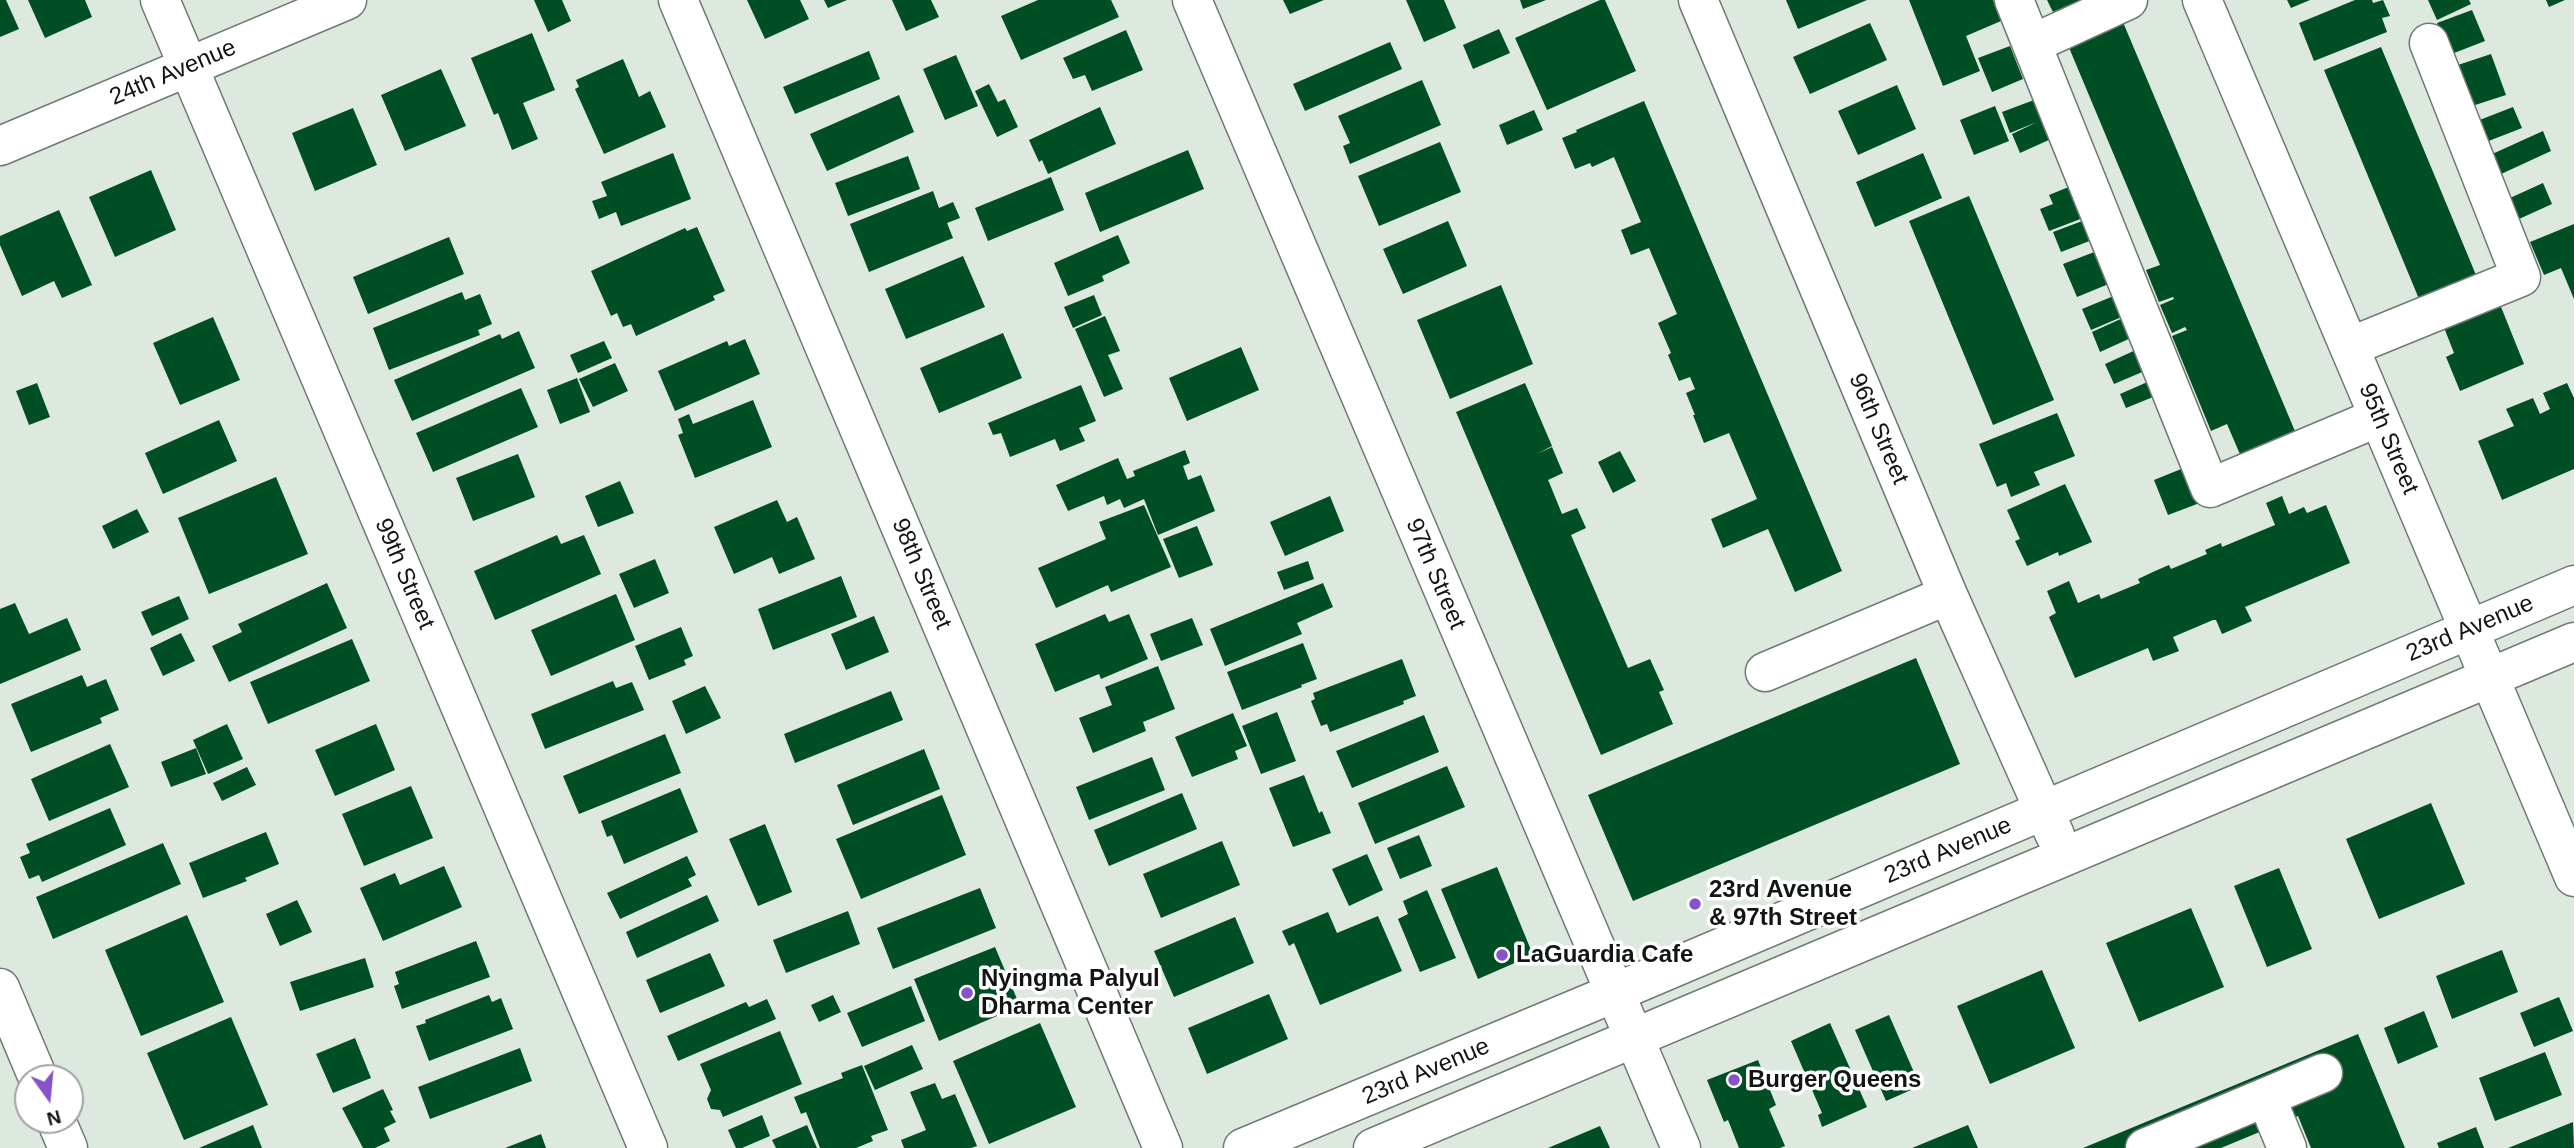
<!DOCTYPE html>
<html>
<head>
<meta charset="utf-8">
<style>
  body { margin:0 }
  #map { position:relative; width:2574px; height:1148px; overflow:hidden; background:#dde8df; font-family:Arial,sans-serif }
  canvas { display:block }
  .north { position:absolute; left:14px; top:1064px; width:70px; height:70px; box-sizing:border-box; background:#fff; border:2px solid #a0a2a1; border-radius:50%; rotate:165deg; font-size:19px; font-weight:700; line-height:28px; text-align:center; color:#121613 }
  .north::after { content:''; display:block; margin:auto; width:24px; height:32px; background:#8852c9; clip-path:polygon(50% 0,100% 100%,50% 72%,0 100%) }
</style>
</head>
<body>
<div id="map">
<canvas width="2574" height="1148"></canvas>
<div class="north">N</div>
</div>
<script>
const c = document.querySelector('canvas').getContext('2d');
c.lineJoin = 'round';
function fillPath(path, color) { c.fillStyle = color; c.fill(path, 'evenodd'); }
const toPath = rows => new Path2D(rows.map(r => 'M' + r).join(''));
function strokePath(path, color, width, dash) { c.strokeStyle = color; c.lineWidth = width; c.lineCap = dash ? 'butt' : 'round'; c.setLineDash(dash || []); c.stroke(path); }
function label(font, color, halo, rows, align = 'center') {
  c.font = font + ' Arial,sans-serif'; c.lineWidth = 7; c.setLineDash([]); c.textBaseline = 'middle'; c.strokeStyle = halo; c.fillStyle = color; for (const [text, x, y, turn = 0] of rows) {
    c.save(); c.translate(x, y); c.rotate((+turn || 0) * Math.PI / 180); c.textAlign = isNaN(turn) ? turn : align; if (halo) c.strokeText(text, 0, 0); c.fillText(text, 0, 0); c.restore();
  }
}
fillPath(toPath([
  [0,0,6,0,19,29,0,37],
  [28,0,85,0,92,17,45,38],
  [534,0,562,0,571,21,548,32],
  [747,0,800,0,809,19,765,39],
  [824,0,847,0,828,8],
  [892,0,931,0,939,17,906,31],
  [1038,0,1111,0,1119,17,1021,60,1001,16],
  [1283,0,1324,0,1290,14],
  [1406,0,1444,0,1456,28,1424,42],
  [1520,0,1546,0,1523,9],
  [1600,0,1605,0,1636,71,1547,110,1515,38],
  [1786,0,1867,0,1798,29],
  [1909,0,1993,0,2001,21,1966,36,1980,71,1943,86],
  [2047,0,2082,0,2053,12],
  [2287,0,2310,0,2291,8],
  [2355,0,2372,0,2373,3,2383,0,2390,16,2382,18,2387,32,2314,61,2299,23],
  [2428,0,2469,0,2471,4,2437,20],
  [2546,0,2565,0,2549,7],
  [2472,10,2485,41,2449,55,2437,23],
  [2120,15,2297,436,2242,459,2227,424,2211,431,2172,336,2187,330,2185,327,2172,333,2160,305,2174,299,2173,297,2159,302,2146,270,2160,265,2065,38],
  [1870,23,1887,60,1810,94,1793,57],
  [1499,29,1510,53,1473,69,1463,45],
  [1126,30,1143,70,1092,91,1085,75,1073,79,1063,58],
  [532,33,555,90,523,103,538,139,512,150,498,113,494,115,471,58],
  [1390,42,1402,69,1305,111,1293,84],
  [2010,46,2023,79,1992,92,1978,58],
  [2381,47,2476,275,2419,299,2324,70],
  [869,51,880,79,795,114,783,87],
  [2491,54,2506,95,2469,107,2455,66],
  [956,55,978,106,945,120,923,69],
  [623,59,639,97,650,91,666,127,604,154,575,89,579,87,576,80],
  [441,69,466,126,405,151,381,95],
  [1422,80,1441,125,1350,164,1343,146,1350,143,1338,116],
  [989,84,998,102,1005,99,1018,127,997,137,975,91],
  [1897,85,1916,129,1858,155,1838,111],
  [899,95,914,132,827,171,810,134],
  [2034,100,2051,139,2020,153,2012,134,2037,122,2010,133,2002,112],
  [1644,101,1842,571,1795,592,1768,529,1723,548,1711,519,1757,499,1729,433,1704,443,1693,415,1695,415,1686,393,1695,389,1690,377,1679,381,1668,355,1671,353,1658,323,1677,314,1649,248,1631,255,1621,230,1641,222,1614,157,1592,167,1590,163,1575,169,1562,138,1577,132,1576,130],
  [1995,106,2009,141,1974,155,1960,120],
  [1100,107,1116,144,1048,174,1042,160,1039,162,1029,140],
  [2513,107,2522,128,2486,142,2477,121],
  [353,108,377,165,315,191,292,133],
  [1534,110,1543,130,1507,145,1499,125],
  [2543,131,2551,151,2499,175,2490,155],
  [1440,142,1461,192,1379,226,1358,176],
  [1188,150,1204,189,1100,232,1085,193],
  [673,153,691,199,621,226,616,212,599,219,592,201,607,196,601,182],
  [1923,153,1942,198,1875,227,1856,182],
  [908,156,920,189,848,216,835,183],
  [151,170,176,230,115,257,89,197],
  [1051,177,1064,210,988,241,975,208],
  [2543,183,2552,204,2519,219,2510,198],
  [2071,186,2083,218,2049,231,2040,209,2053,204,2049,195],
  [933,191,939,208,953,202,960,218,947,223,953,238,869,272,850,224],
  [1969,196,2054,400,1993,425,1909,221],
  [59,210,92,285,62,298,54,281,22,296,0,245,0,236],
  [2085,220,2092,240,2061,252,2053,232],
  [1448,221,1467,266,1403,294,1383,249],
  [2574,224,2574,299,2561,268,2544,275,2530,242],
  [697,227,725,291,713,296,715,300,636,336,631,324,623,327,617,313,611,316,591,271,685,228,687,231],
  [1118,235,1130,263,1102,276,1104,281,1068,296,1054,263],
  [449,237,464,274,368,314,353,277],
  [2097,251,2111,283,2077,297,2063,264],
  [963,256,985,307,906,339,885,289],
  [1501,285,1533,364,1450,399,1417,320],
  [462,292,465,300,480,294,492,324,478,330,480,335,389,370,373,328],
  [1094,295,1102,315,1073,328,1064,307],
  [2116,295,2124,316,2091,330,2082,309],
  [2497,297,2524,364,2460,391,2446,357,2454,353,2441,320],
  [1105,316,1120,351,1108,355,1123,389,1104,397,1075,329],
  [213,317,240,380,180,405,153,343],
  [2125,317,2133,337,2100,352,2092,332],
  [519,331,535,368,412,421,394,380,500,334,502,339],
  [1003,333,1022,378,939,413,920,368],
  [745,339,760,374,675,411,658,371,727,341,729,346],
  [604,341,612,358,578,373,570,355],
  [1241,347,1259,390,1187,421,1169,378],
  [2138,349,2147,370,2114,384,2105,364],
  [615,363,628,391,593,407,579,379],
  [577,378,590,412,560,424,547,390],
  [2152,380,2158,395,2126,408,2120,394],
  [37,383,50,417,29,425,16,391],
  [1525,383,1552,446,1537,454,1552,447,1563,473,1548,480,1549,482,1562,514,1577,508,1586,528,1571,535,1628,668,1650,659,1664,690,1659,692,1673,724,1601,755,1456,412],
  [2567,383,2574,398,2574,469,2502,500,2478,441,2514,426,2506,409,2533,398,2540,414,2550,409,2543,393],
  [1081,385,1096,421,1079,428,1085,441,1060,451,1055,439,1010,457,1001,433,993,435,988,423],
  [521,388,538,427,433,472,416,433],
  [753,400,772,447,695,478,678,435,683,433,678,419,689,414,693,424],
  [2057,413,2075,456,2034,472,2040,485,2011,497,2006,483,1997,487,1979,444],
  [219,420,237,461,163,494,145,453],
  [1185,450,1190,463,1183,466,1188,480,1201,475,1215,511,1158,535,1144,499,1124,508,1120,499,1107,505,1104,496,1068,511,1056,485,1118,458,1127,479,1135,476,1133,471],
  [1620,451,1636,481,1613,493,1598,462],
  [518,454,535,497,473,521,456,478],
  [2191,465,2205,501,2168,515,2154,480],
  [276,477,308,554,209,594,178,518],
  [620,481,634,513,598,527,585,496],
  [2065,484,2092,542,2059,556,2058,552,2027,566,2015,541,2020,539,2007,510],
  [1330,496,1344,531,1285,556,1270,522],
  [2282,496,2289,514,2304,507,2307,513,2326,505,2350,563,2245,607,2252,621,2222,634,2216,620,2213,620,2173,637,2179,651,2153,661,2148,648,2075,678,2049,617,2056,613,2047,591,2069,581,2078,603,2099,594,2101,599,2140,583,2138,579,2155,571,2169,565,2171,569,2207,554,2205,550,2221,543,2222,547,2275,525,2266,503],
  [777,500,787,522,797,517,815,559,779,574,772,557,734,574,714,527],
  [1144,505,1171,567,1111,592,1108,585,1056,608,1038,568,1106,539,1099,522],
  [137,509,149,532,113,549,102,526],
  [1197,526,1213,565,1179,578,1163,539],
  [557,535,561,544,584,535,601,574,495,620,474,571],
  [655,559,669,593,634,608,619,574],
  [1308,561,1314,579,1284,590,1277,572],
  [841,576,857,617,773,650,758,609],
  [327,583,347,628,229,682,212,646,242,632,238,624],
  [1323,583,1333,607,1297,623,1302,634,1225,666,1210,629],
  [616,594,635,640,551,676,531,630],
  [179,596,189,619,152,636,141,612],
  [15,603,29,634,67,618,81,650,0,684,0,609],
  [1105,614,1109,622,1129,614,1148,659,1101,679,1099,674,1055,692,1035,644],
  [874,616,889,652,846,670,831,634],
  [1192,618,1203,645,1161,661,1150,634],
  [681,627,693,656,684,660,686,665,649,680,635,646],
  [181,633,195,661,163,676,150,648],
  [352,639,370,681,268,724,250,682],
  [1303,643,1317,679,1301,685,1302,687,1242,710,1227,672],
  [1916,658,1960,764,1633,901,1588,795],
  [1402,659,1416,696,1403,701,1404,704,1330,732,1327,724,1321,726,1311,701,1315,699,1313,693],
  [1158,666,1175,709,1143,722,1146,731,1093,753,1079,718,1112,705,1105,687],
  [82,675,87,687,106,679,119,710,100,718,102,723,31,752,11,704],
  [613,681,616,688,632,682,644,710,545,749,531,714],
  [705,686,721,718,686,734,672,701],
  [891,691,903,720,795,763,784,734],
  [1277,712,1296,761,1261,774,1242,726],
  [1233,713,1247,746,1235,751,1238,759,1192,777,1175,737],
  [1424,715,1439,752,1352,788,1336,751],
  [227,724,243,759,208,774,193,740],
  [376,724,395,770,335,796,315,750],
  [665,734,681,773,579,814,563,776],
  [110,744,129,787,49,821,31,779],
  [196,748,206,774,171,787,161,762],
  [924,749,940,789,853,825,837,785],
  [1152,757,1165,790,1089,820,1076,787],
  [1447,766,1465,807,1375,844,1358,803],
  [247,767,256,785,222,801,213,783],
  [1304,775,1319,813,1322,811,1331,833,1293,847,1269,788],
  [411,786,433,838,364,866,342,814],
  [680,788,698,832,624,864,612,835,607,837,601,821],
  [1182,793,1197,829,1109,866,1094,830],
  [942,795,966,855,861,899,836,839],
  [2431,803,2465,884,2379,919,2346,839],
  [110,808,126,845,42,882,39,875,29,879,20,857,30,853,26,844],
  [765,824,792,892,758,906,729,839],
  [266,832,279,864,245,878,247,881,203,898,189,863],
  [1419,835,1432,866,1400,879,1387,848],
  [1222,841,1240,885,1161,918,1143,874],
  [163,843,181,884,53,939,36,897],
  [1367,854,1383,890,1349,906,1332,869],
  [687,856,696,875,688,879,692,886,620,919,607,893],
  [444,866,462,907,383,941,360,888,395,873,400,885],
  [1497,867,1533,955,1478,979,1441,889],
  [2279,868,2312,949,2267,967,2234,886],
  [980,888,996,928,893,969,877,928],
  [1427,890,1456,958,1420,972,1398,919,1408,914,1403,901],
  [707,895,719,921,637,958,626,932],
  [297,900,312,932,280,946,266,914],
  [2191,908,2224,987,2139,1022,2106,943],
  [848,911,860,944,786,973,773,940],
  [1328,912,1337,933,1378,916,1402,971,1320,1005,1294,943,1289,946,1282,931],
  [187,915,224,1002,141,1036,105,950],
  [1235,917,1254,963,1174,997,1154,951],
  [476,941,490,977,402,1009,394,986,399,984,395,972],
  [995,947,1020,1006,939,1041,914,979],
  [2502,950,2518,992,2452,1019,2436,976],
  [710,953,725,986,660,1013,646,980],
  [365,958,374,987,300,1011,290,982],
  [2042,970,2075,1048,1990,1084,1957,1006],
  [911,986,925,1021,862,1047,847,1013],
  [1269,994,1288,1039,1207,1074,1188,1028],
  [489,995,492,1002,501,998,513,1029,429,1061,416,1026,426,1023,425,1020],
  [833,995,841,1012,819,1022,811,1005],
  [2559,997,2573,1031,2534,1047,2520,1013],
  [767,999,776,1019,678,1061,667,1036,746,1002,749,1007],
  [2424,1011,2438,1047,2398,1064,2384,1028],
  [1889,1015,1920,1086,1886,1101,1855,1030],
  [231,1017,268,1105,184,1140,147,1053],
  [1040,1023,1076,1107,989,1144,953,1061],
  [1830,1023,1867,1107,1822,1127,1818,1115,1822,1113,1791,1041],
  [780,1031,802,1084,723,1117,720,1110,711,1109,707,1099,711,1090,700,1064],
  [2358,1034,2405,1148,2311,1148,2298,1116,2221,1148,2083,1148],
  [355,1038,371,1078,333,1093,316,1054],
  [912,1045,923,1069,875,1090,864,1066],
  [520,1048,532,1081,430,1119,418,1087],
  [2545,1052,2562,1095,2495,1121,2479,1078],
  [1758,1060,1776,1105,1769,1109,1785,1146,1780,1148,1739,1148,1728,1120,1724,1122,1707,1080],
  [862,1065,888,1130,871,1136,873,1141,856,1148,820,1148,806,1112,801,1114,794,1097,843,1078,841,1073],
  [935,1083,942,1099,955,1094,977,1146,971,1148,904,1148,901,1140,926,1130,910,1092],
  [383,1089,393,1110,390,1111,396,1122,384,1128,390,1141,375,1148,363,1148,342,1108],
  [762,1115,770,1136,742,1148,736,1148,728,1130],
  [2573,1122,2574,1148,2508,1148],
  [253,1125,262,1148,199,1148],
  [807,1125,817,1148,776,1148,772,1140],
  [1968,1125,1978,1148,1912,1148],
  [1600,1126,1610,1148,1548,1148],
  [2476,1127,2484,1148,2439,1148,2437,1143],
  [541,1134,546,1148,505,1148]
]), '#004e24');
const minor = toPath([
  [160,0,648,1148],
  [678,0,1163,1148],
  [1192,0,1681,1148],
  [1698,0,1948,595,2055,835],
  [2014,0,2210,488,2379,417],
  [2202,0,2574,877],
  [2032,44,2128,0],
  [0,146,347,0],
  [2349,347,2521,277,2429,43],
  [1765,672,1948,595],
  [0,988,38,1078],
  [2266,1097,2287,1148],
  [56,1120,68,1148],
  [1243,1148,1614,993,2574,585],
  [1373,1148,2574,642],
  [2145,1148,2323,1073]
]);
strokePath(minor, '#6f7a72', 41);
strokePath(minor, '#fff', 38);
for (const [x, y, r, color] of [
  [1695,904,7,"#8852c9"],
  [1502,955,7,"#8852c9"],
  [967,993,7,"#8852c9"],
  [1734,1080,7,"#8852c9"]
]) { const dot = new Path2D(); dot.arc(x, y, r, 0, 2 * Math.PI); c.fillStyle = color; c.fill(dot); strokePath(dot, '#fff', 2.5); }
label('24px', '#121613', '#fff', [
  ["24th Avenue",173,73,-23],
  ["96th Street",1878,429,67],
  ["95th Street",2388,439,67],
  ["99th Street",404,574,67],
  ["98th Street",921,574,67],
  ["97th Street",1435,574,67],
  ["23rd Avenue",2470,629,-23],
  ["23rd Avenue",1948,851,-23],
  ["23rd Avenue",1426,1072,-23]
]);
label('bold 24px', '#121613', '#fff', [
  ["23rd Avenue",1709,890],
  ["& 97th Street",1709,918],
  ["LaGuardia Cafe",1516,955],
  ["Nyingma Palyul",981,979],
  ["Dharma Center",981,1007],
  ["Burger Queens",1748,1080]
], 'left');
</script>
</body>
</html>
